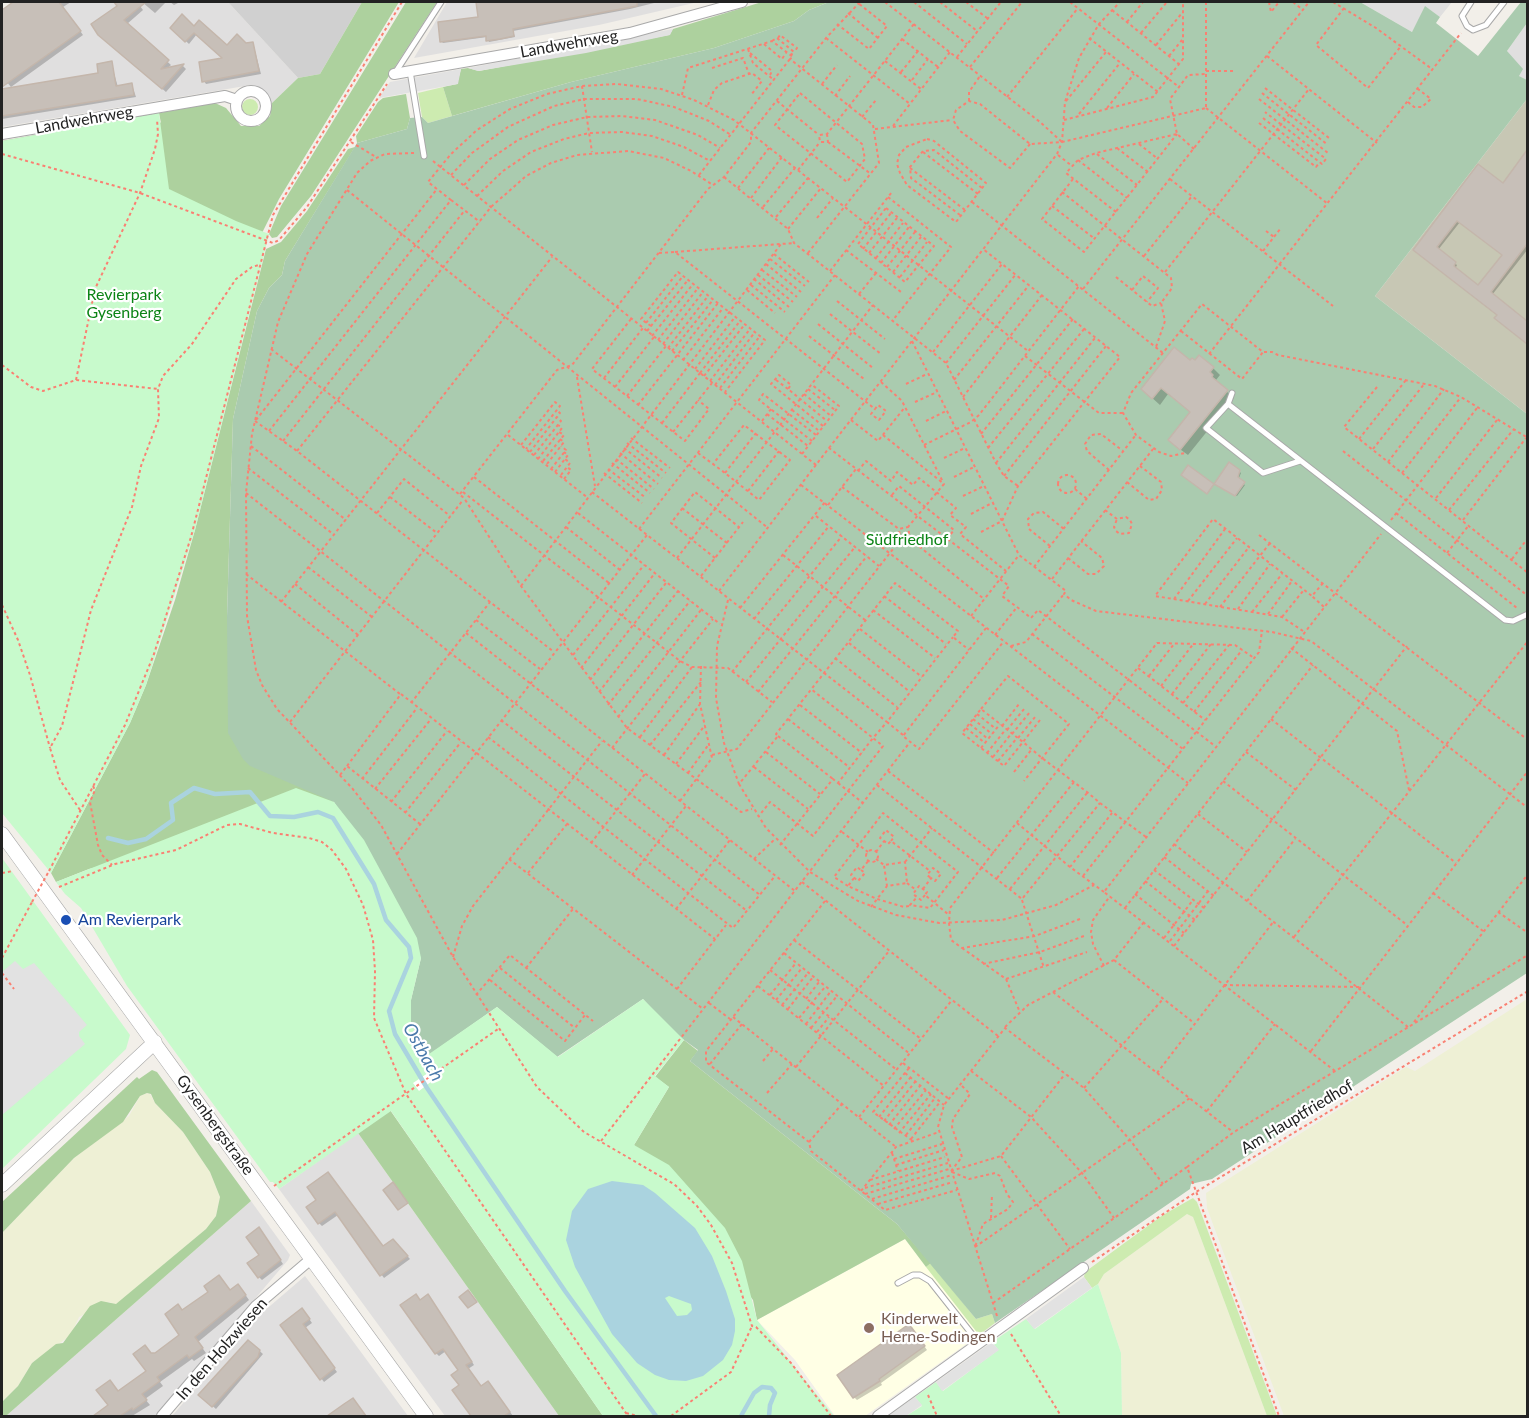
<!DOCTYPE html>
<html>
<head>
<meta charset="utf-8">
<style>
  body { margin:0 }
  #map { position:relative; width:1529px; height:1418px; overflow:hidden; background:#f2efe9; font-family:Lato,sans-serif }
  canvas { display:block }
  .frame { position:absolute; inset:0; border:3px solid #222; pointer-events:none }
</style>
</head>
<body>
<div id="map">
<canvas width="1529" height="1418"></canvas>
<div class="frame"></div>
</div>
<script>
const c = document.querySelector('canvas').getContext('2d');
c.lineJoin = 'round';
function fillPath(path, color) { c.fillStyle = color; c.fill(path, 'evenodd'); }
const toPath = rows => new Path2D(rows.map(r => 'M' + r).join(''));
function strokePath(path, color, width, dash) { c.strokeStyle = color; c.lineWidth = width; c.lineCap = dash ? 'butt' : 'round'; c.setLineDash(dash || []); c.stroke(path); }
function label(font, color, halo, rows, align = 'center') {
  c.font = font + ' Lato,sans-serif'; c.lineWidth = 4.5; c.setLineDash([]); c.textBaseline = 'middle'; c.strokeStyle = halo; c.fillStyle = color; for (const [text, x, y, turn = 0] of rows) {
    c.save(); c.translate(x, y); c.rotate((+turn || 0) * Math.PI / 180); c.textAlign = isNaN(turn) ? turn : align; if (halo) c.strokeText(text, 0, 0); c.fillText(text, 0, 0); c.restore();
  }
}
fillPath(toPath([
  [13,2,228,2,298,78,272,103,263,89,251,85,2,127,2,87,6,84,2,78,2,10],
  [447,2,698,2,599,25,414,58],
  [1360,2,1452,2,1440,17,1426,7,1412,32],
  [1527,23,1527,80,1519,76,1507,51],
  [358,1133,559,1416,445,1416,279,1189],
  [251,1201,290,1255,288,1260,155,1416,6,1416],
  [305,1276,408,1416,172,1416,256,1318]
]), '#e0dfdf');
fillPath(toPath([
  [905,1239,979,1335,865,1416,835,1416,795,1360,757,1320]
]), '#ffffe5');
fillPath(toPath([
  [228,2,362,2,320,74,298,78]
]), '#d0d0d0');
fillPath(toPath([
  [1527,99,1527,414,1375,296]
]), '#c7c7b4');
fillPath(toPath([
  [1527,999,1527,1416,1284,1416,1207,1208,1206,1193,1406,1067,1415,1071],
  [147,1093,150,1094,155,1103,183,1132,210,1172,220,1197,216,1216,206,1229,116,1305,109,1302,79,1317,71,1335,32,1363,18,1386,2,1402,2,1233,74,1158,129,1116,140,1096],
  [1187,1214,1193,1217,1267,1416,1122,1416,1121,1353,1098,1284,1104,1274]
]), '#eef0d5');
fillPath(toPath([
  [443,87,452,116,428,123,422,117,418,93],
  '242 107a8 8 0 1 1 16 0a8 8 0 1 1-16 0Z',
  [1193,1198,1197,1202,1277,1416,1267,1416,1193,1217,1187,1214,1104,1274,1098,1284,1092,1288,1084,1277,1085,1272,1119,1247,1163,1215],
  [931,1263,976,1319,992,1314,995,1323,979,1335,926,1267]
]), '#cdebb0');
fillPath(toPath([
  [362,2,399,2,279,199,262,233,2,152,2,141,152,114,161,123,159,113,215,103,226,108,241,126,259,126,270,116,272,103,298,78,320,74],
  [406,2,437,2,311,196,277,237,272,238,269,234,281,206],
  [762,2,829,2,809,10,794,21,714,48,571,82,452,116,443,87,457,84,461,69,468,68,479,71,669,35,673,29],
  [406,94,410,118,407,129,357,143,356,136,378,102,383,98],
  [355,147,285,261,282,275,269,288,257,311,233,419,227,616,334,802,89,869,56,882,51,873,130,723,146,685,175,600,195,530,266,249,281,242,307,211,348,149],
  [684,1040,698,1051,690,1061,897,1224,931,1263,926,1267,905,1239,757,1320,753,1300,634,1145,669,1087,655,1077],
  [152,1070,157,1072,251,1201,6,1416,2,1416,2,1402,18,1386,32,1363,56,1344,63,1343,90,1306,101,1301,116,1304,206,1229,216,1216,220,1197,210,1172,183,1132,155,1103,151,1094,147,1093,140,1096,123,1122,74,1158,2,1233,2,1202,137,1077,139,1079],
  [390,1110,603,1416,559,1416,358,1133]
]), '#add19e');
fillPath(toPath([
  [829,2,1360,2,1412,32,1425,6,1440,17,1436,23,1478,56,1521,2,1527,2,1527,23,1507,51,1523,69,1519,76,1527,80,1527,99,1375,296,1527,414,1527,973,1212,1179,1191,1184,1190,1189,995,1323,992,1314,976,1319,897,1224,690,1061,698,1050,673,1032,643,999,557,1057,497,1007,429,1055,411,1025,411,1000,421,958,334,802,250,766,243,759,228,733,227,616,233,419,257,311,269,288,282,275,285,261,357,143,407,129,410,118,422,117,428,123,571,82,714,48,794,21,809,10]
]), '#aacbaf');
fillPath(toPath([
  [159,113,169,189,236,221,269,234,195,530,146,685,130,723,51,873,2,813,2,141],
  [296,788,334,802,364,840,417,938,421,958,411,1000,411,1025,429,1054,497,1007,558,1057,643,999,684,1040,655,1076,669,1087,634,1145,669,1165,725,1228,742,1261,757,1320,834,1416,603,1416,391,1111,279,1189,273,1182,270,1182,127,986,81,908,65,894,56,882],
  [2,858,130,1035,126,1049,2,1169],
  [1098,1284,1121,1353,1122,1416,906,1416,922,1406,915,1397,936,1382,943,1391,998,1350,992,1342,1026,1319,1035,1329]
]), '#c8facc');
fillPath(toPath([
  [673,29,670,35,586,53,478,71,468,68],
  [461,69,458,84,379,98,390,82],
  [15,961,23,969,34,963,87,1025,79,1032,79,1036,85,1044,2,1115,2,972],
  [1084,1277,1092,1288,1034,1329,1026,1319],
  [992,1342,999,1350,942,1391,936,1382],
  [915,1397,922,1405,906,1416,888,1416]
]), '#e2e2e2');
fillPath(toPath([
  [612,1181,643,1185,655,1193,695,1228,712,1256,726,1291,735,1319,735,1331,732,1345,723,1360,703,1376,686,1381,669,1380,655,1375,637,1363,612,1334,575,1267,566,1240,572,1211,588,1189],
  [669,1296,691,1304,692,1310,687,1315,677,1316,665,1298]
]), '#aad3df');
fillPath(toPath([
  [431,1071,436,1078,419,1091,413,1083]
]), '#fff');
fillPath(toPath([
  [15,2,71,2,63,7,83,35,11,87,2,76,2,11],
  [115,2,137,2,143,10,127,24,171,65,167,69,183,66,186,69,166,92,104,38,119,6],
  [142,2,166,2,155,13],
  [170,2,180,2,174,5],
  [477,2,658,2,630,9,513,31,515,37,489,42,487,37,443,43,441,41,480,18],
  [172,28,194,28,227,47,253,43,261,74,206,84,204,81,225,59,197,34,189,44],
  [111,63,118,87,132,85,136,97,2,119,2,105,20,102,100,74],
  [1528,154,1528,249,1492,295,1528,323,1528,343,1498,320,1498,316,1417,252,1503,185],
  [1460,222,1503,255,1478,287,1455,269,1457,265,1438,250],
  [1190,362,1213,368,1220,375,1216,380,1218,384,1234,398,1188,455,1177,447,1192,413,1168,394,1160,405,1150,396],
  [1230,465,1241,473,1238,480,1245,485,1237,496,1216,484],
  [309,1188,383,1247,393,1241,410,1259,384,1278,338,1215,322,1226,319,1223,318,1200],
  [262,1232,283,1264,262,1280,259,1277],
  [242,1290,249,1300,198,1342,206,1353,194,1361,192,1359,160,1382,163,1386,145,1399,150,1405,132,1416,93,1416,110,1406,114,1386,119,1392,148,1371,152,1355,181,1335,183,1312,230,1291],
  [431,1299,474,1365,468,1369,481,1388,491,1386,513,1416,474,1416,454,1390,461,1386,460,1370,446,1351,439,1356,436,1353,421,1302],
  [305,1313,312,1323,305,1328,337,1372,324,1382,282,1325],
  [912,1329,927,1350,881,1383,882,1385,857,1400,854,1397],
  [248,1341,263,1354,216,1409,200,1395]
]), '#0003');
strokePath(toPath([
  [108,838,128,843,146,839,173,820,171,803,194,788,215,794,250,792,270,816,294,817,318,812,333,818,374,884,386,920,409,947,411,958,389,1011,395,1034,427,1088,565,1291,656,1416],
  [741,1416,754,1393,762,1387,771,1388,775,1393,770,1405,769,1416]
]), '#aad3df', 4.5);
const building = toPath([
  [13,2,59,2,81,31,2,87,2,10,13,2],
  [114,2,146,2,124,20,169,60,161,69,184,64,162,89,98,35,91,24,117,6,114,2],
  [476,2,637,2,637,6,513,29,514,36,500,39,486,41,486,36,440,42,438,22,478,17,476,2],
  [182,14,194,26,199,20,227,45,237,34,246,43,253,42,259,71,202,82,199,62,222,58,194,33,185,42,170,28,182,14],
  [112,61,116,86,132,83,134,95,2,116,2,89,98,73,97,64,112,61],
  [1527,150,1527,244,1491,292,1527,321,1527,344,1494,318,1497,315,1413,250,1478,164,1503,183,1527,150],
  [1457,221,1502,255,1478,285,1454,266,1456,262,1437,247,1457,221],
  [1174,347,1190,360,1192,358,1195,360,1199,355,1214,367,1210,372,1213,375,1212,377,1228,390,1180,450,1168,440,1190,412,1161,388,1152,399,1141,389,1174,347],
  [1229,462,1240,470,1238,477,1245,482,1235,496,1214,484,1229,462],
  [1188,465,1214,484,1207,494,1181,475,1188,465],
  [328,1172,383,1246,393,1239,408,1256,380,1276,335,1212,318,1224,306,1207,316,1200,307,1187,328,1172],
  [393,1182,408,1203,398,1210,383,1190,393,1182],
  [259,1227,281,1260,258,1278,247,1263,259,1255,246,1237,259,1227],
  [219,1275,230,1290,238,1284,246,1295,195,1337,203,1348,189,1358,187,1355,157,1377,160,1381,142,1394,147,1400,133,1410,132,1408,120,1416,93,1416,108,1405,96,1390,110,1380,118,1391,146,1371,133,1354,145,1345,151,1353,155,1353,179,1335,165,1314,178,1304,182,1310,208,1292,204,1286,219,1275],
  [468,1290,477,1302,468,1308,459,1297,468,1290],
  [416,1294,420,1300,428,1294,472,1362,466,1365,481,1386,488,1381,510,1412,504,1416,471,1416,452,1390,459,1385,451,1375,458,1370,443,1349,435,1354,400,1305,416,1294],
  [302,1308,310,1319,303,1324,335,1368,320,1380,280,1325,302,1308],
  [909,1324,925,1346,879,1379,880,1381,853,1398,837,1375,909,1324],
  [248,1340,260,1350,258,1357,212,1407,198,1395,248,1340],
  [353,1398,366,1416,327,1416,344,1404,353,1398]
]);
fillPath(building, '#c7bfb8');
strokePath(building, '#c4b6ab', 1.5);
const service = toPath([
  [1471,2,1462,16,1467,26,1473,30,1486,25,1504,2],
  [410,71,424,156],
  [395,73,441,2],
  [1232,393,1228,404,1206,428,1263,473,1300,461],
  [1228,404,1505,620,1513,621,1528,614],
  [898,1283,913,1275,920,1275,930,1281,979,1343]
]);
const minor = toPath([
  [394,74,630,33,742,2],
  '236 106a15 15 0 1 1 30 0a15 15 0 1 1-30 0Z',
  [2,134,225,96,237,100],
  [162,1416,256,1306,311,1259],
  [878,1416,1083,1268]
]);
const tertiary = toPath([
  [2,834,426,1416],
  [2,1185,155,1042]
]);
strokePath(service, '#a9a9a9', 7);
strokePath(minor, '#a9a9a9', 12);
strokePath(tertiary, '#a9a9a9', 15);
strokePath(toPath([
  [885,2,1040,122,1062,142],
  [914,2,967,44],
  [940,2,977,31],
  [966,2,987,18],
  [1070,2,1179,87],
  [1206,2,1206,108],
  [1269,2,1271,12,1279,2],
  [1293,2,1303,10],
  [1333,2,1376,28,1432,69],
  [1344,8,1316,45,1368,88,1401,46],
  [1112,10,1180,65],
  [848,13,878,38],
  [1127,22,1143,2],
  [837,24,869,49,887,26,858,3],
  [1141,33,1167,2],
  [778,38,780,35,797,48,794,52],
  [826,38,910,104],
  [1089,38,1158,92],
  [902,39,938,67],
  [772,41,777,38,794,52,791,55],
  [764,44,782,59,786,53],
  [1156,45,1182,13],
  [748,49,753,63,774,80],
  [750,53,772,71,770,75],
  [1169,56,1182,40],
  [1267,56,1377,143],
  [957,57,1001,2],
  [885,61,921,89],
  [970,67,1022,2],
  [712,68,743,58,749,74],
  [1206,71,1233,71],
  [901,72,918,51],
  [912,80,928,59],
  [822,84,837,65],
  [582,86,592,152],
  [1265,88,1329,138],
  [800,93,862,144,865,159,847,182,775,125,800,93],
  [1262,93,1328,145],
  [682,95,688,68,772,41,793,57,790,59,873,125,879,163,808,253],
  [835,96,850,76],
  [1007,97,1078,8],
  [1259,99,1328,153],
  [777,101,819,135],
  [969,101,969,92,980,76],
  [1066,101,1106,52],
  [1408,102,1414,107,1422,107,1431,99,1418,89],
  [708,105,714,90,722,83,752,73,762,81,751,95],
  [1107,108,1134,74],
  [1206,108,1328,204],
  [1079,114,1120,63],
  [862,117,876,100],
  [1263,118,1322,164,1326,159,1265,112],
  [1064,120,1153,97,1183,59,1183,2],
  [1259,123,1316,167,1319,163],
  [893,126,950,52],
  [875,129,952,120],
  [827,134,828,142,820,142,819,135,827,134,914,24],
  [927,139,934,141,986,183,956,222,907,185,900,173,897,164,899,155,906,147,927,139],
  [351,142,376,157],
  [828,142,871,174],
  [1030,144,1010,168,960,131,953,120,956,110,969,101,980,104,1030,144,1062,142,1206,108],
  [1139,144,1158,159],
  [1117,148,1148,172],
  [1194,149,1177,134,1170,99,1188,75,1206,74],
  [923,152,978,194],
  [414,153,385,154,370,161,357,173,307,254,278,322,252,434,246,493,247,616,256,670,262,685,277,709,352,788,381,825,453,957,537,1087,584,1132,674,1184,697,1206,711,1225,732,1263,752,1326,756,1327,791,1363,831,1416],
  [2,154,140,193,273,243,279,240,307,207,387,84],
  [1097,154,1137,185],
  [1058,155,1072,166],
  [1078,160,1127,198],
  [433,161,816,465],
  [910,168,965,210],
  [798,170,820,142],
  [451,175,472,153,508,127,554,106,584,99,637,99,674,107,709,121,731,135],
  [699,175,790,59],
  [724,177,788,229,794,243,946,363,996,463,1004,476,1018,486],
  [1073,179,1042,219,1084,252,1177,134],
  [1170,179,1333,306],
  [464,185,490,159,518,140,553,125,587,117,622,116,655,120,698,135,720,148],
  [738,188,769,148],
  [347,190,768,528],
  [1062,192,1171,278,1172,288,1161,303,1165,321,1156,347],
  [477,196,503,171,531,152,564,139,589,133,622,132,652,136,684,147,710,161],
  [888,197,951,247,893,320],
  [751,198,782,157],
  [451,200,480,222],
  [972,202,1163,353],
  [1052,206,1095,239],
  [763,207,795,168],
  [886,208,934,246,905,282,858,244,886,208],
  [1116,212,1066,173,1078,160,1096,153,1177,134],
  [960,215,911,178,910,167,923,151,934,150,982,188],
  [776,217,808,178],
  [817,218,833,198],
  [788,229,821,188],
  [1266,231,1274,237],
  [863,249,891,213],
  [846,250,901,292],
  [1263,251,1281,228],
  [675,252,794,243],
  [659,253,675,252,875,409,878,405,886,411,879,420,871,414,875,409],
  [869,253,897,218],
  [774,254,809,282],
  [1144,256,1192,196],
  [876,258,903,223],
  [770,259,805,286],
  [881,263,909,227],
  [766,264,801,292],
  [887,267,915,232],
  [762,270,797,297],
  [830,271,892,192],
  [893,272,921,237],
  [1165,272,1309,89],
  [758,275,793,302],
  [900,277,927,242],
  [1116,277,1152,306,1161,303],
  [754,279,789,307],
  [751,285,785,312],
  [1083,289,1309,2],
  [747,290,775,313],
  [1132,290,1143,276,1158,288,1147,302],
  [859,294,876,273],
  [837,301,885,339],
  [830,314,881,354],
  [631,319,592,369,685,441,709,409,698,400],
  [646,323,683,276],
  [818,324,873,368],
  [651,326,641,319,678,272,765,340,725,392],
  [647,331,688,280],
  [1181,331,1242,379,1263,352,1202,304,1131,393,1123,413,1136,435,1159,452,1171,456,1185,453],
  [652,336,693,284],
  [809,336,864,379],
  [658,340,698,288],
  [912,341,1019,555,1066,591,1064,594,1071,600,1096,611,1272,632,1311,641,1528,808],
  [663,344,703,292],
  [668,348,708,296],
  [271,349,464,498,521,586,627,728,741,812,752,809],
  [672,351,713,300],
  [933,352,1002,264],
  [1264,352,1272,352,1278,355,1435,386,1461,397,1528,438],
  [1209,354,1461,33],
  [1025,356,1099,413,1123,413],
  [683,360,723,308],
  [946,363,1016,274],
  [2,365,31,387,43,391,76,380,158,389],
  [695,369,735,317],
  [700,373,740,321],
  [704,376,745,324],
  [577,377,595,486],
  [604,378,643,328],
  [76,380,95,289,140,193,155,149,158,134,157,119],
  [776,380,788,389],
  [954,380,1029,285],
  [710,381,750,329],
  [881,382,902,401,943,482],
  [906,384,927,374],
  [715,385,755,332],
  [615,387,654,337],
  [1377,387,1344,427,1528,573],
  [720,388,760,336],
  [808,389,835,410],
  [804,394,831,416],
  [627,396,666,346],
  [963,397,1042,295],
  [915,402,937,392],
  [638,405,718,303],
  [792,410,818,430],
  [767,414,808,446],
  [256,420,437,189],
  [851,420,878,441,905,407],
  [255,421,297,451,554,652],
  [762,421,771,409],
  [926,421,946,411],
  [662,423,700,373],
  [823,426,771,384,779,375,791,385,788,389,827,421],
  [269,431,451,200,428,182,451,154,477,130,510,109,547,94,582,86,617,84,661,89,694,100,734,120,1028,351],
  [673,432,712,383],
  [981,434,1073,319],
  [508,435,588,498],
  [883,435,944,484,908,527],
  [631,438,670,468],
  [1359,439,1406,380],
  [283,441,465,210],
  [812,441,759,400,763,394,816,435],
  [627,443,666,473],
  [521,445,555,402,560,406,526,449],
  [924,445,971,422,979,415,1079,286],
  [251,446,346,520],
  [624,448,662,478],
  [829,448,1057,154,1062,142,1065,102,1079,58,1099,24,1120,2],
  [988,448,1084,329],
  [1373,449,1425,383],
  [297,451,491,207,526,176,551,163,577,155,628,151,664,158,691,171,713,185],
  [1343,451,1528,596],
  [530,452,560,413,556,410],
  [620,453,658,484],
  [698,453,725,473,759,500,790,460,744,425,713,464],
  [802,454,839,406,811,384],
  [534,455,561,421,557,417],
  [944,458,965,448],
  [538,459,562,428,558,425],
  [616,459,654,489],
  [543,461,564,435,559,432],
  [1388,462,1444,389],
  [612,463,650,493],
  [996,463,1095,338],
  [547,464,564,442,560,439],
  [248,468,333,534],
  [551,469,566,450,561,446],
  [608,469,646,498],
  [1109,470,1087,451,1085,444,1091,435,1101,434,1123,451],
  [858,471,866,461,891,481,897,472,913,485,919,478,956,508,950,515,966,527,960,534,1006,571],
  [555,472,568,455,564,452],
  [604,473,642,503],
  [725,473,756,433],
  [1402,473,1461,397],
  '1058 484a9 9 0 1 1 18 0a9 9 0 1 1-18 0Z',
  [561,475,570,463,565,459],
  [1004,476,1106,346],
  [474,477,609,583],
  [954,477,974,467],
  [564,479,571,470,567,467],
  [1127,482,1149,500,1156,499,1162,490,1161,482,1140,466],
  [801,485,1188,783],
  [842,487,899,529,908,527,910,539,900,540,899,529],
  [1075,489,1087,499],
  [748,491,779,451],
  [463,492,680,661,692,667,728,668,772,702],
  [592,492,887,722,873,738,883,746,813,836,770,802,758,817],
  [246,493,760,895],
  [460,494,557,370,572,365,708,189,724,177,751,142,751,133,826,38,860,2],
  [892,495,899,486,954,530,947,539],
  [963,496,984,486],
  [390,497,437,533],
  [1436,498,1497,420],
  [828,505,856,469],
  [682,508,727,543],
  [1105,510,1117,519,1126,517,1130,520,1132,524,1129,533,1120,534,1116,531,1114,527,1117,519],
  [1449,510,1513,430],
  [377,513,404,479,450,516],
  [578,513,720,624],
  [1396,513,1517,608],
  [971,514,992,503],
  [816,516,879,566],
  [1391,520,1477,408],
  [1463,520,1526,438],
  [566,527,620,570],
  [639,529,835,275],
  [981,532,1002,521,1018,486,1120,357,983,249],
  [1259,535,1528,740],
  [910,539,984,599],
  [1050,546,1029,529,1028,519,1034,513,1043,512,1064,529],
  [1447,553,1469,525],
  [783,555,865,620],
  [677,558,873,305],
  [715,558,671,523,695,492,739,527],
  [1068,558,1088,574,1096,574,1104,566,1102,558,1081,541],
  [1512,559,1528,538],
  [308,567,372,617],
  [1034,567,1135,436],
  [246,574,400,694],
  [701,576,743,522],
  [1052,579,1153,449],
  [1323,583,1312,596,1324,607],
  [295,584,358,635],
  [521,586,781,244],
  [719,591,829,448,1009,586,1002,596,1017,607,1031,618,1038,610,1215,746],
  [884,596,946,644],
  [1174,599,1225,529],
  [728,600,717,646,716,698,724,743,739,784,778,736,776,734,895,583,958,631,953,637,969,650],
  [1188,601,1237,538],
  [281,602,552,257],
  [1205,604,1249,547],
  [2,605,18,640,30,675,50,748],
  [1220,607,1270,543],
  [740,608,825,502],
  [1238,609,1270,564],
  [873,610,935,658],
  [1252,612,1282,574],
  [1268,614,1292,581],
  [971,616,1019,555],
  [1282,617,1303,591],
  [754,619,829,526],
  [476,620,540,669],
  [986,628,903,736,919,749,1004,641],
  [860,629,922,677],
  [1303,631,1282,617,1155,596,1213,519,1312,596],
  [466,633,795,891],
  [1032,634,1183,749],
  [995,635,1017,607],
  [849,643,910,692],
  [1011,646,1026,642,1064,594],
  [1291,648,1397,731,1409,790],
  [573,655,644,565],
  [835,658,897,707],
  [581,668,655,573],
  [1138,668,1205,720],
  [732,672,842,536],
  [1149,676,1174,644],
  [590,680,666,583],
  [746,682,855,547],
  [1161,686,1194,643],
  [599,692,678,591],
  [758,692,867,556],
  [1172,694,1211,644],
  [411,703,490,602],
  [1183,703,1229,645],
  [608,705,690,601],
  [800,705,862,753],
  [981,709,1008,676,1069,724,1024,781],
  [1194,712,1242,650],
  [977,714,996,729],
  [618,717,701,610],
  [788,719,849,767],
  [973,719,992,734],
  [1271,719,1456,863],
  [501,720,747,911],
  [1040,720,1023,742,1004,766,962,733,981,709,1023,742,1042,758,1087,792,1100,803,1146,837],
  [290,722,463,500],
  [970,724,988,739],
  [1002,726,1019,704],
  [966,728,985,743],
  [1007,730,1024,709],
  [1012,734,1030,712],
  [903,735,887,722,953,637],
  [778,736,833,779],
  [488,737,733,928,775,876],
  [640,737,692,667],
  [1018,738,1035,717],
  [650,745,701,682],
  [612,748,713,619],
  [981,748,1000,724],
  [766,752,820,794],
  [1246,752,1296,790],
  [987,753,1006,729],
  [664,755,700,704],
  [712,755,737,749,900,540],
  [993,757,1011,734],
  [998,761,1017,738],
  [676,764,705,725],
  [347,766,401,694,715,939],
  [754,767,808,809],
  [888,771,994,853],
  [1014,772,1032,749],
  [688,773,709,744],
  [340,775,347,766,420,824],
  [362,779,417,708],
  [1223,781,1407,925],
  [838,783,863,803],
  [739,784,766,828,810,872,858,901,896,915,939,923,1002,920,1056,905,1094,885],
  [877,785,1022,899,1100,803],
  [93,786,95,790,90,802,98,845,102,855,112,865],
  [375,789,431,719],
  [680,801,712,758,700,704,701,666],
  [391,802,447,731],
  [80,810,60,780,50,748,62,726,91,610,132,507,141,466,159,418,158,389,163,376,192,344,236,279,252,267,259,265],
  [405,813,461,742],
  [1198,814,1247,852],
  [1017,823,1070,867],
  [842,832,868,852],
  [891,841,894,837,886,830,880,838,888,844,891,841,930,871],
  [591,843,645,774],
  [1174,844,1408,1027],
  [780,845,833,779,838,783,873,738,811,689],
  '866 856a6 6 0 1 1 12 0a6 6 0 1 1-12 0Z',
  [876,852,884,841],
  [397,854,647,535],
  [1164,857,1214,896],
  [509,859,703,1009],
  [754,859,775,839],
  [876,859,884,865,905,862,907,883,887,886,884,865],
  [905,862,932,828],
  [861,870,865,873,858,881,851,875,857,867,861,870,869,860],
  [1154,870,1204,908],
  [49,871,125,725,154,654,191,537,273,215,402,2],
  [2,873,13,871],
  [528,873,567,824],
  [632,875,686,806],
  [1083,876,1259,652,1262,631],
  [854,878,848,886,877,899,904,907,909,906],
  [997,878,1074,782],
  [1145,881,1195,920],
  [802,882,998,1036],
  [907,883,916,890],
  [848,886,834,877,883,813,958,872,930,908,910,905,917,897],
  [59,887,115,864,176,850,227,825,240,824,273,833,309,838,322,842,332,850,346,869,363,905,373,940,375,971,374,1018,406,1094,628,1416],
  [923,889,931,878,935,881,941,874,933,868,927,875,931,878],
  [1010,889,1087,793],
  [1104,892,1070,867,1112,813],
  [1433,893,1483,931],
  [1135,894,1184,933],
  [925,895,921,900,913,894,919,886,927,892,925,895,949,915],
  [1022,900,1044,968],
  [825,901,706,1051,706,1062,809,1142,811,1151,885,1210,957,1190],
  [1247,901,1295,839],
  [871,907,887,886],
  [1125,908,1313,665],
  [676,909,730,840],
  [1498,912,1528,933],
  [1080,919,1035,936,962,948,951,940,949,923,950,908,1157,643,1235,645,1254,658],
  [1294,937,1528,641],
  [1164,938,1193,900],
  [794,940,921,1039],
  [1170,941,1208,891],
  [1174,946,1407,646],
  [962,948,1006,979,1019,1010],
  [784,953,910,1054],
  [453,957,462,926,473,906,602,741],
  [2,958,32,902],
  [1114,960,1194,1023],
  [983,964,1040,952,1084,936],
  [1104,966,1093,944,1091,932,1093,920,1110,896],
  [500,968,575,1028],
  [526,968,573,909],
  [770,970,897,1070],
  [2,973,14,989],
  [1006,979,1087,952],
  [490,980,565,1041,585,1015],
  [1224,985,1359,987],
  [758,986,884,1086],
  [677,989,726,925],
  [1053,992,1233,1132],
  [476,995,510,955,593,1021],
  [770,995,796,963],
  [806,999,819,982],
  [776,1000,802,968],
  [709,1003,730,1019],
  [782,1005,808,973],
  [788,1009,813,977],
  [733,1017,896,1147],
  [799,1018,825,987],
  [1414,1022,1528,874],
  [806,1024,831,991],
  [1005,1027,1028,1005,1114,960,1144,922],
  [811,1028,837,996],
  [817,1032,829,1017],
  [1311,1051,1528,771],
  [763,1061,773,1049],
  [903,1063,949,1099],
  [710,1064,742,1024],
  [796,1067,889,951],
  [909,1068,873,1112,913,1141],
  [971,1071,1031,1117,1082,1173,1114,1218],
  [1335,1071,1104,892,1381,534],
  [905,1073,944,1105],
  [1157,1073,1274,921],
  [1084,1088,1163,999],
  [767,1093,792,1064],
  [1207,1111,1275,1024],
  [859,1117,952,1000],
  [879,1117,910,1078],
  [884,1121,915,1082],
  [889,1125,920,1086],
  [894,1129,926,1090],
  [899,1133,931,1094],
  [906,1135,935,1098],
  [911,1139,940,1102],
  [601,1141,910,742],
  [809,1142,842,1104],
  [892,1153,898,1171],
  [1001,1156,1070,1249],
  [894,1159,942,1144],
  [896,1165,944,1150],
  [1187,1167,1234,1132,1528,955],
  [951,1171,1001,1156,1065,1074],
  [951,1171,962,1157,952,1127,953,1119,970,1094,961,1085],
  [952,1172,969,1179,995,1173,1000,1176,1007,1194,1013,1202,1008,1209,983,1224,975,1247],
  [870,1180,945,1157],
  [274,1186,498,1029],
  [865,1188,948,1163],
  [861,1191,896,1147,939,1132],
  [865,1194,949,1169],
  [872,1199,952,1175],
  [878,1204,953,1182],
  [991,1218,992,1194],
  [975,1247,1190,1098],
  [1092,1262,1196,1192,1528,991],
  [993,1303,1187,1167,1279,1416],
  [997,1316,938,1127,944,1105,1005,1028,1084,1088,1130,1140,1163,1184],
  [1011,1334,1061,1416],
  [928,1395,937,1416],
  [626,1413,638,1416],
  [671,1416,731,1372,752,1326]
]), '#fa8072', 2, [3, 3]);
strokePath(service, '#fff', 5);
strokePath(minor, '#fff', 10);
strokePath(tertiary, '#fff', 14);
strokePath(toPath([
  [32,902,49,871]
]), '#fa8072', 2, [3, 3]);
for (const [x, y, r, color] of [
  [66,920,6,"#1a4fb4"],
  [869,1328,6,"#8d6e63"]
]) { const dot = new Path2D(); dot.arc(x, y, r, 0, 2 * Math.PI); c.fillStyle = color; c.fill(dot); strokePath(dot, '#fff', 2); }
label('16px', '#222', '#fff', [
  ["Landwehrweg",569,44,-10],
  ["Landwehrweg",84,120,-10],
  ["Am Hauptfriedhof",1297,1117,-31],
  ["Gysenbergstraße",215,1125,54],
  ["In den Holzwiesen",222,1349,-49]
]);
label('16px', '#0c8416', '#fff', [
  ["Revierpark",124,295],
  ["Gysenberg",124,313],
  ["Südfriedhof",907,540]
]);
label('16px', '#164399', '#fff', [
  ["Am Revierpark",78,920]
], 'left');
label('16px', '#785e54', '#fff', [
  ["Kinderwelt",881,1319],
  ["Herne-Sodingen",881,1337]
], 'left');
label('italic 18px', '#4a7aab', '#fff', [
  ["Ostbach",423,1052,61]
]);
</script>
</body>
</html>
